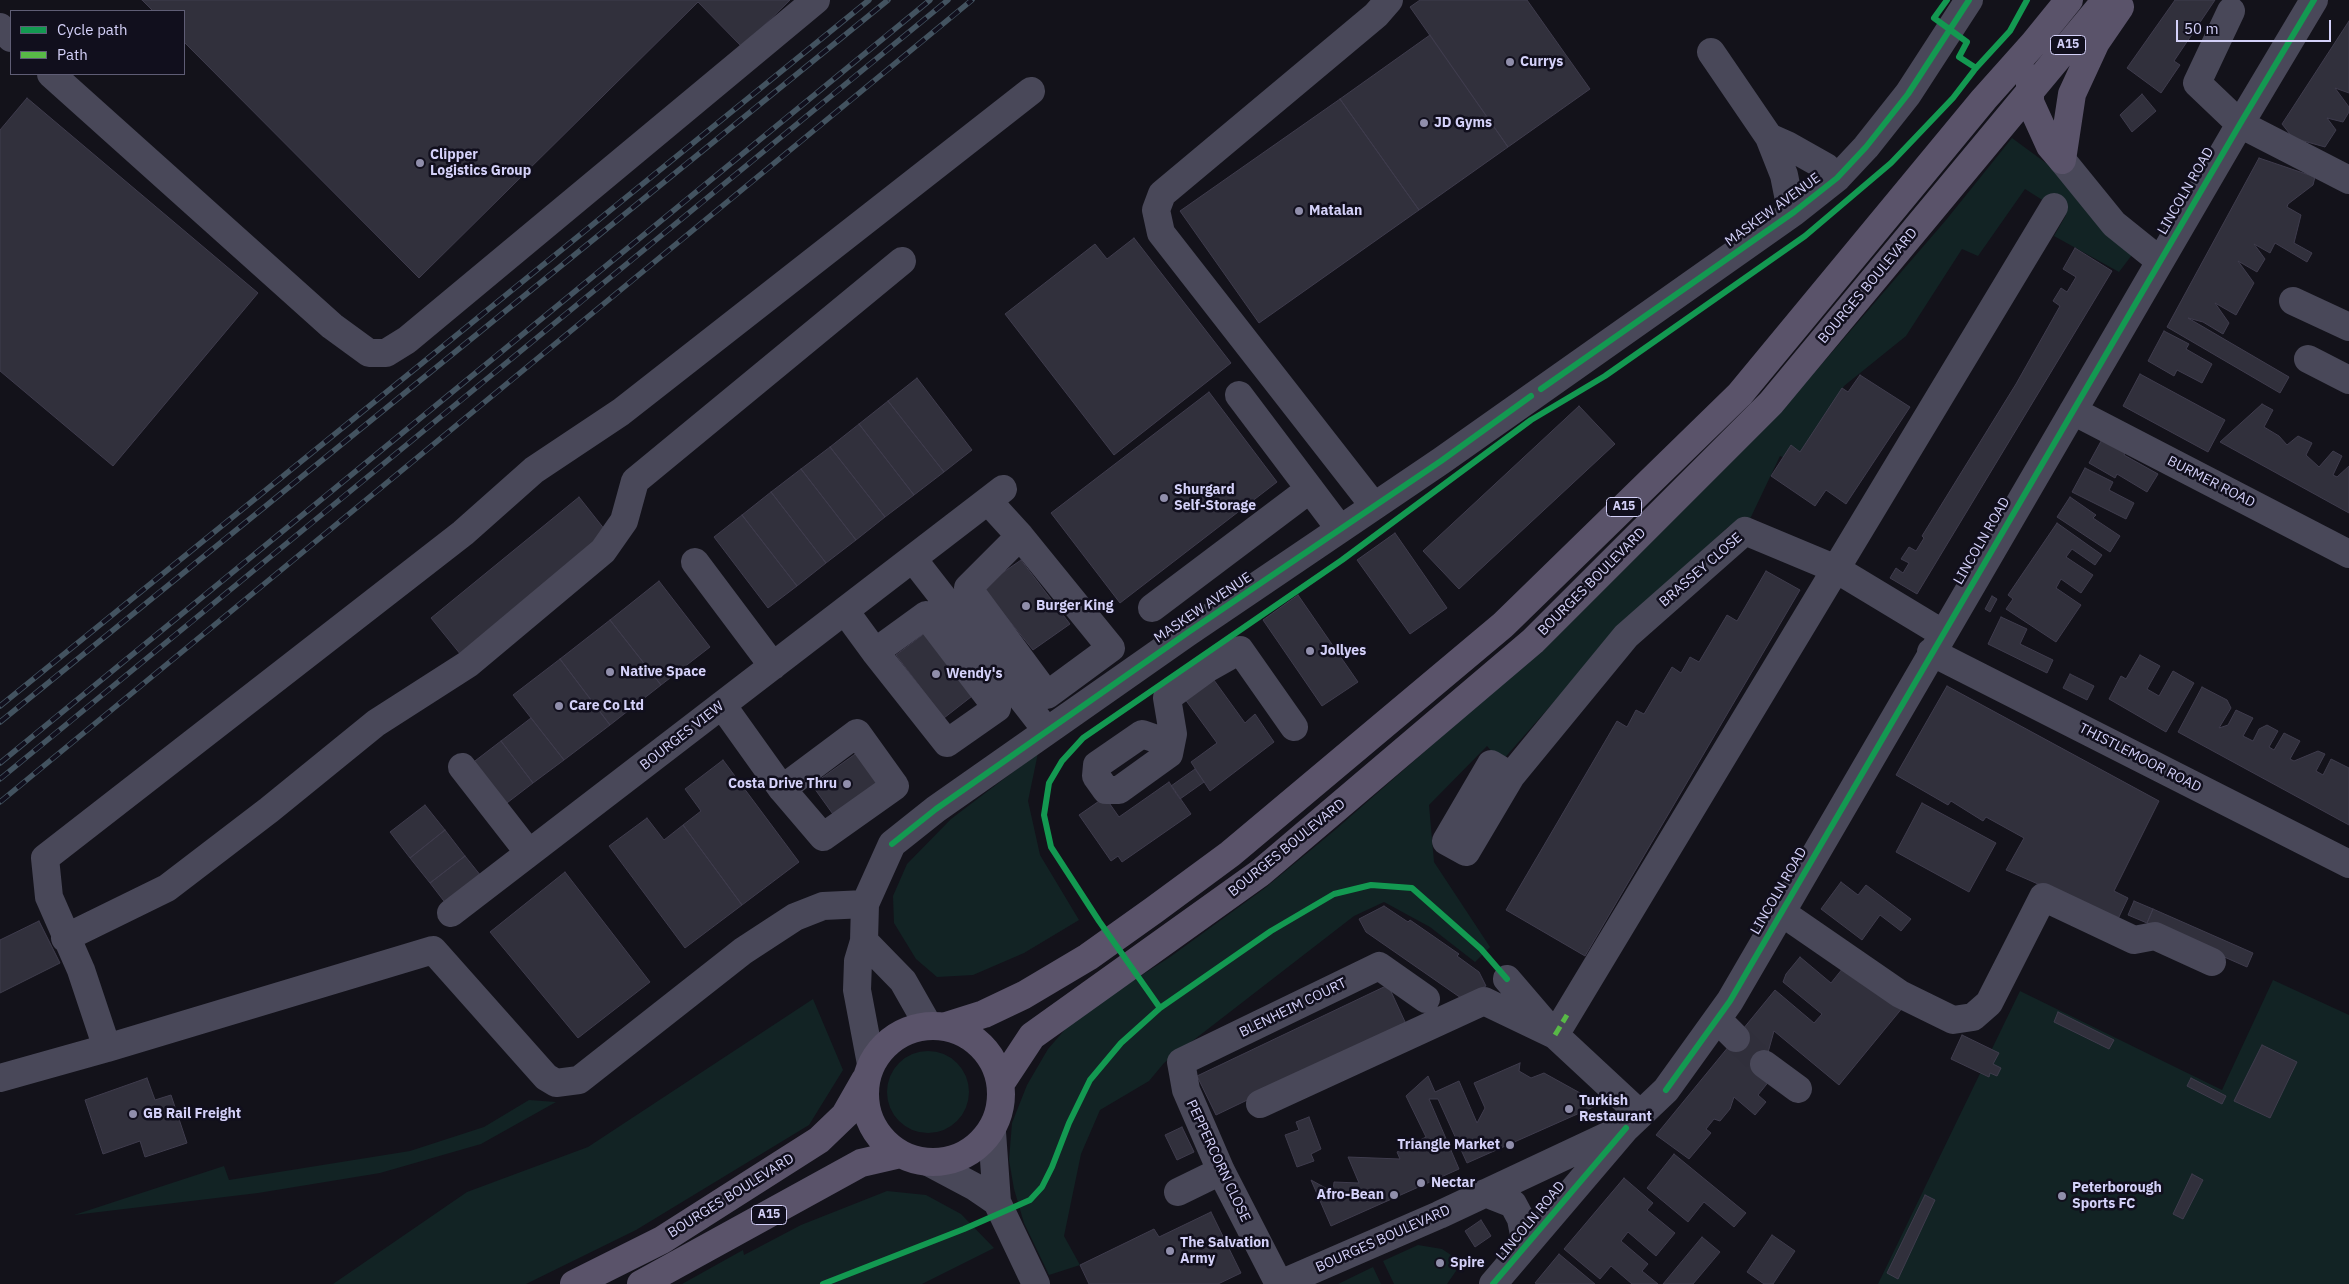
<!DOCTYPE html>
<html>
<head>
<meta charset="utf-8">
<style>
  body { margin:0 }
  #map { position:relative; width:2349px; height:1284px; overflow:hidden; background:#13121a; font-family:"IBM Plex Sans",sans-serif }
  canvas { display:block }
  .legend { position:absolute; left:10px; top:10px; width:175px; height:65px; box-sizing:border-box; background:#110f1d; border:1px solid #5f5d75; margin:0; padding:6px 9px; list-style:none; font-size:15px; color:#d4d1f9 }
  .legend li { display:flex; align-items:center; gap:10px; height:25px }
  .legend b { width:25px; border:1px solid #5f5d75 }
  .scale { position:absolute; left:2176px; top:20px; width:155px; height:22px; box-sizing:border-box; border:2px solid #d4d1f9; border-top:0; padding-left:6px; font-size:15px; line-height:18px; white-space:nowrap; color:#d4d1f9; -webkit-text-stroke:4px #110f1d; paint-order:stroke }
</style>
</head>
<body>
<div id="map">
<canvas width="2349" height="1284"></canvas>
<ul class="legend">
<li><b style="height:6px;background:#139951"></b>Cycle path</li>
<li><b style="height:6px;background:#58b947"></b>Path</li>
</ul>
<div class="scale">50 m</div>
</div>
<script>
const c = document.querySelector('canvas').getContext('2d');
c.lineJoin = 'round';
function fillPath(path, color) { c.fillStyle = color; c.fill(path, 'evenodd'); }
const toPath = rows => new Path2D(rows.map(r => 'M' + r).join(''));
function strokePath(path, color, width, dash) { c.strokeStyle = color; c.lineWidth = width; c.lineCap = dash ? 'butt' : 'round'; c.setLineDash(dash || []); c.stroke(path); }
function label(font, color, halo, rows, align = 'center') {
  c.font = font + ' "IBM Plex Sans",sans-serif'; c.lineWidth = 5; c.setLineDash([]); c.textBaseline = 'middle'; c.strokeStyle = halo; c.fillStyle = color; for (const [text, x, y, turn = 0] of rows) {
    c.save(); c.translate(x, y); c.rotate((+turn || 0) * Math.PI / 180); c.textAlign = isNaN(turn) ? turn : align; if (halo) c.strokeText(text, 0, 0); c.fillText(text, 0, 0); c.restore();
  }
}
fillPath(toPath([
  [2012,138,2065,177,2135,251,2119,272,2054,236,2066,215,2025,189,1978,256,1962,249,1906,336,1844,386,1800,464,1780,456,1750,519,1728,527,1619,628,1501,762,1487,746,1429,805,1434,862,1490,947,1475,962,1430,927,1384,902,1354,916,1164,1063,1149,1081,1100,1110,1081,1154,1064,1236,1080,1265,1049,1275,1024,1223,1014,1189,1009,1160,1012,1123,1027,1085,1048,1049,1075,1018,1170,957,1265,888,1335,830,1560,633,1783,409,1946,220],
  [1038,753,1028,801,1040,855,1079,920,1024,953,973,975,937,977,916,959,894,923,893,896,907,864,951,819],
  [2273,980,2349,1015,2349,1284,1878,1284,2020,991,2222,1090],
  [813,999,843,1070,809,1125,636,1230,526,1284,333,1284,467,1192,588,1147],
  '887 1092a41 41 0 1 1 82 0a41 41 0 1 1-82 0Z',
  [529,1100,556,1102,481,1144,380,1173,258,1193,74,1215,224,1166,229,1180,410,1151,484,1127],
  [887,1191,926,1195,961,1214,994,1248,922,1284,682,1284,743,1250,744,1255,801,1225],
  [1418,1245,1442,1249,1454,1257,1456,1271,1447,1284,1394,1284,1383,1261],
  [1373,1267,1381,1284,1338,1284]
]), '#122324');
const building = toPath([
  [142,0,790,0,742,47,698,2,419,278,184,42,184,11,153,11,142,0],
  [1420,0,1527,0,1590,89,1508,147,1410,7,1420,0],
  [2175,0,2215,0,2174,61,2180,65,2161,93,2127,68,2175,0],
  [2349,21,2349,93,2335,88,2349,107,2349,112,2343,122,2327,118,2336,130,2325,147,2293,138,2282,124,2349,21],
  [1430,35,1508,147,1419,210,1340,99,1430,35],
  [2142,94,2156,111,2132,132,2120,115,2142,94],
  [27,98,258,293,113,466,0,371,0,130,27,98],
  [1340,99,1419,210,1259,323,1180,211,1340,99],
  [2259,158,2315,177,2313,185,2288,204,2287,207,2301,215,2294,243,2312,253,2307,262,2275,243,2270,253,2254,244,2265,259,2257,272,2238,261,2254,283,2236,315,2215,303,2229,323,2223,334,2203,322,2188,318,2289,377,2280,393,2167,327,2259,158],
  [1134,238,1231,363,1114,455,1005,314,1095,244,1107,259,1134,238],
  [2075,248,2112,271,1917,594,1890,578,1896,568,1903,573,1909,563,1901,559,1909,547,1916,551,1924,538,1922,536,2016,384,2060,306,2053,301,2061,288,2067,292,2076,277,2063,269,2075,248],
  [2164,331,2189,344,2186,349,2212,364,2202,383,2177,370,2174,376,2148,361,2164,331],
  [2140,374,2225,420,2208,452,2123,406,2140,374],
  [1860,375,1910,407,1846,504,1826,490,1815,506,1771,476,1791,445,1800,452,1842,388,1848,392,1860,375],
  [917,378,972,450,944,472,888,401,917,378],
  [1209,392,1277,482,1120,603,1051,513,1209,392],
  [888,401,944,472,914,495,859,424,888,401],
  [2262,404,2273,410,2264,427,2279,436,2287,445,2298,436,2312,443,2306,455,2319,467,2333,451,2342,456,2333,475,2337,477,2349,466,2349,513,2220,442,2262,404],
  [1579,406,1615,444,1459,589,1423,551,1579,406],
  [859,424,914,495,885,517,830,447,859,424],
  [2105,434,2128,447,2124,455,2158,474,2147,492,2117,474,2115,478,2089,463,2105,434],
  [830,447,885,517,856,540,801,469,830,447],
  [2085,468,2113,482,2109,490,2134,503,2126,519,2072,492,2085,468],
  [801,469,856,540,826,563,771,492,801,469],
  [771,492,826,563,797,586,742,515,771,492],
  [579,497,609,535,461,655,431,618,579,497],
  [2070,497,2096,515,2093,518,2120,536,2110,552,2057,517,2070,497],
  [742,515,797,586,768,608,714,537,742,515],
  [2057,523,2102,555,2095,565,2072,549,2066,557,2093,575,2081,593,2061,579,2056,588,2081,605,2056,642,2006,609,2013,599,2008,595,2057,523],
  [1395,533,1447,608,1410,634,1357,560,1395,533],
  [1021,560,1070,624,1033,650,982,587,1021,560],
  [1766,571,1800,590,1585,956,1506,910,1617,721,1627,727,1636,710,1644,714,1672,667,1681,673,1690,657,1699,662,1727,615,1737,621,1766,571],
  [659,581,710,647,661,685,610,620,659,581],
  [1298,595,1358,682,1322,706,1263,620,1298,595],
  [1992,596,1997,599,1990,612,1985,609,1992,596],
  [2001,617,2027,629,2020,644,2053,660,2047,673,1988,644,2001,617],
  [610,620,661,685,610,725,560,659,610,620],
  [929,630,976,693,944,718,896,655,929,630],
  [2140,655,2160,666,2147,689,2159,696,2173,671,2194,683,2166,732,2109,699,2121,676,2126,679,2140,655],
  [560,659,610,725,564,760,513,695,560,659],
  [2070,674,2094,686,2087,700,2063,688,2070,674],
  [1211,676,1245,723,1255,714,1274,742,1210,791,1191,762,1217,743,1182,695,1211,676],
  [1947,686,2159,801,2114,891,2128,898,2118,919,2006,870,2024,838,1986,817,1983,821,1951,801,1948,805,1896,775,1947,686],
  [2202,687,2227,700,2231,708,2219,728,2228,725,2236,710,2253,718,2243,736,2253,741,2259,729,2267,725,2278,731,2269,747,2274,750,2284,733,2300,741,2290,759,2294,761,2318,751,2325,754,2316,771,2323,775,2331,759,2349,768,2349,825,2178,732,2202,687],
  [531,718,564,760,533,783,501,741,531,718],
  [501,741,533,783,503,806,471,764,501,741],
  [858,752,881,783,835,817,812,785,858,752],
  [723,760,799,862,742,905,683,825,701,811,685,789,723,760],
  [1195,769,1204,782,1180,799,1171,786,1195,769],
  [1169,782,1191,814,1122,862,1118,856,1111,861,1079,815,1105,797,1119,817,1169,782],
  [1922,803,1996,843,1969,892,1896,852,1922,803],
  [425,805,445,830,410,858,390,832,425,805],
  [647,818,664,840,683,825,742,905,685,948,609,846,647,818],
  [445,830,465,856,430,883,410,858,445,830],
  [465,856,485,881,450,909,430,883,465,856],
  [565,872,650,982,578,1038,490,932,565,872],
  [1841,882,1858,895,1866,885,1911,919,1901,931,1880,915,1862,940,1821,909,1841,882],
  [2134,901,2153,909,2147,923,2128,915,2134,901],
  [1384,906,1408,922,1410,920,1459,954,1457,956,1479,972,1486,986,1461,998,1366,932,1359,919,1384,906],
  [2153,909,2253,953,2247,967,2147,923,2153,909],
  [39,921,60,963,0,993,0,940,39,921],
  [1800,957,1831,983,1847,963,1908,1001,1839,1085,1774,1031,1762,1074,1770,1080,1758,1095,1766,1102,1755,1115,1734,1097,1730,1109,1720,1121,1714,1119,1706,1129,1711,1133,1689,1159,1656,1135,1775,990,1814,1023,1822,1014,1783,982,1786,974,1800,957],
  [1388,985,1406,1024,1216,1115,1197,1076,1388,985],
  [2058,1012,2114,1040,2109,1049,2054,1022,2058,1012],
  [1962,1035,1999,1053,1993,1064,2001,1068,1997,1076,1990,1073,1989,1077,1951,1059,1962,1035],
  [2262,1045,2297,1062,2270,1118,2234,1101,2262,1045],
  [1520,1063,1519,1071,1531,1078,1544,1073,1600,1104,1467,1163,1438,1099,1429,1099,1459,1169,1331,1226,1311,1180,1333,1192,1334,1182,1359,1183,1348,1157,1400,1159,1397,1152,1426,1137,1406,1096,1428,1076,1435,1092,1459,1081,1477,1123,1485,1108,1474,1083,1520,1063],
  [147,1078,155,1100,171,1095,187,1143,145,1157,140,1141,103,1154,85,1100,147,1078],
  [2191,1078,2226,1096,2222,1104,2187,1086,2191,1078],
  [1309,1117,1321,1149,1311,1154,1314,1161,1297,1167,1285,1135,1299,1130,1296,1122,1309,1117],
  [1182,1127,1194,1152,1177,1160,1165,1135,1182,1127],
  [1674,1154,1746,1213,1734,1227,1704,1202,1688,1222,1647,1188,1674,1154],
  [2192,1174,2203,1180,2183,1219,2173,1214,2192,1174],
  [1624,1178,1653,1203,1647,1210,1675,1233,1656,1256,1628,1232,1621,1241,1648,1264,1642,1271,1658,1284,1632,1284,1611,1266,1600,1279,1564,1249,1624,1178],
  [1925,1195,1935,1200,1898,1279,1887,1273,1925,1195],
  [1211,1212,1241,1273,1218,1284,1089,1284,1080,1265,1154,1229,1159,1237,1211,1212],
  [1481,1220,1491,1236,1475,1247,1465,1231,1481,1220],
  [1772,1235,1795,1251,1773,1284,1764,1284,1747,1272,1772,1235],
  [1702,1237,1720,1252,1693,1284,1663,1284,1702,1237],
  [1559,1254,1595,1284,1537,1284,1535,1283,1559,1254]
]);
fillPath(building, '#31303c');
strokePath(building, '#3f3c4d', 1);
strokePath(toPath([
  [1736,1038,1764,1064]
]), '#302f3b', 28, [28, 14]);
strokePath(toPath([
  [2231,11,2197,83,2240,124,2349,180],
  [0,27,11,38],
  [1711,52,1769,137,1784,175,1789,200,1794,212],
  [51,74,332,326,369,353,386,353,407,340,816,0],
  [1769,137,1787,145,1826,167,1837,178],
  [2062,160,2114,224,2160,261],
  [2293,301,2349,327],
  [2308,359,2349,380],
  [1239,395,1340,529],
  [2073,411,2349,554],
  [988,501,1020,536,1111,648,1047,695,968,588,1020,536],
  [1374,506,1161,233,1156,210,1162,194,1376,15,1389,0],
  [913,559,1047,731],
  [695,562,773,666],
  [1152,608,1310,489],
  [845,611,875,652,947,743,997,708,926,615,875,652],
  [1931,652,2349,864],
  [722,705,782,789,823,837,895,786,857,733,782,789],
  [1171,744,1142,734,1097,765,1096,776,1106,790,1119,790,1169,754,1173,734,1167,698,1208,668,1240,650,1294,727],
  [462,767,529,853],
  [1511,776,1491,764,1446,841,1466,852,1511,776,1626,636,1745,531,1836,569,1942,633],
  [865,904,823,906,795,917,743,951,579,1080,556,1083,546,1077,433,950,107,1048,81,970,49,897,45,858,463,533,534,470,621,412,1031,91],
  [1781,912,1900,994,1953,1020,1973,1017,1989,1003,2043,897,2134,940,2155,936,2212,962],
  [451,913,1003,489],
  [65,938,167,888,269,810,376,723,468,664,603,551,624,521,635,481,902,261],
  [864,941,903,981,928,1025],
  [1507,979,1555,1035,2054,207],
  [1717,1019,1736,1038],
  [871,1064,857,990,858,961,864,941,865,904,892,844,936,809,1187,633,1441,461,1794,212,1837,178,1866,147,1908,94,1969,0],
  [1764,1064,1798,1089],
  [0,1078,107,1048],
  [1260,1104,1484,1001,1555,1035,1640,1114],
  [992,1132,997,1202,1036,1284],
  [928,1162,975,1187,997,1202],
  [1178,1192,1221,1171],
  [1485,1193,1513,1204,1521,1219,1526,1245],
  [1279,1284,1221,1171,1186,1090,1181,1062,1379,966,1426,999],
  [1280,1284,1439,1215,1618,1131],
  [1493,1284,1626,1128,1666,1090,1730,1001,2240,124,2314,0]
]), '#494859', 28);
strokePath(toPath([
  [2030,78,2030,102,2050,146,2062,160],
  [2062,160,2072,94,2096,42,2120,7],
  '865 1094a68 68 0 1 1 136 0a68 68 0 1 1-136 0Z',
  [946,1026,984,1014,1024,995,1088,957,1154,910,1230,854,1503,625,1740,394,1984,99,2034,43,2069,0],
  [1001,1083,1032,1036,1260,873,1533,641,1771,403,2106,0],
  [574,1284,662,1240,819,1140,845,1115,865,1080],
  [641,1284,861,1163,900,1154]
]), '#5a536a', 28);
const rail = toPath([
  [0,706,869,0],
  [0,722,888,0],
  [0,763,930,0],
  [0,779,948,0],
  [0,802,972,0]
]);
strokePath(rail, '#435360', 5.5);
strokePath(rail, '#110f1d', 4, [11]);
strokePath(toPath([
  [1555,1035,1567,1015]
]), '#58b947', 5, [10, 5]);
strokePath(toPath([
  [1947,0,1934,18,1967,42,1959,57,1976,68],
  [1541,389,1794,212,1837,178,1866,147,1908,94,1969,0],
  [892,844,936,809,1187,633,1441,461,1531,396],
  [1160,1008,1099,921,1051,847,1044,815,1049,783,1062,761,1083,738,1342,560,1531,420,1605,376,1805,236,1891,163,1953,98,1976,68,2010,31,2027,0],
  [1666,1090,1730,1001,2240,124,2314,0],
  [823,1284,964,1229,1030,1200,1042,1187,1052,1167,1069,1123,1090,1080,1121,1043,1160,1008,1271,931,1334,894,1371,885,1412,888,1481,949,1507,979],
  [1493,1284,1626,1128]
]), '#139951', 6);
for (const [x, y, r, color] of [
  [1510,62,5,"#908eab"],
  [1424,123,5,"#908eab"],
  [420,163,5,"#908eab"],
  [1299,211,5,"#908eab"],
  [1164,498,5,"#908eab"],
  [1026,606,5,"#908eab"],
  [1310,651,5,"#908eab"],
  [610,672,5,"#908eab"],
  [936,674,5,"#908eab"],
  [559,706,5,"#908eab"],
  [847,784,5,"#908eab"],
  [1569,1109,5,"#908eab"],
  [133,1114,5,"#908eab"],
  [1510,1145,5,"#908eab"],
  [1421,1183,5,"#908eab"],
  [1394,1195,5,"#908eab"],
  [2062,1196,5,"#908eab"],
  [1170,1251,5,"#908eab"],
  [1440,1263,5,"#908eab"]
]) { const dot = new Path2D(); dot.arc(x, y, r, 0, 2 * Math.PI); c.fillStyle = color; c.fill(dot); strokePath(dot, '#110f1d', 2); }
for (const [x, y, w] of [
  [2068,45,35],
  [1624,507,35],
  [769,1215,35]
]) { const box = new Path2D(); box.roundRect(x - w / 2, y - 9.5, w, 19, 4); c.fillStyle = '#110f1d'; c.fill(box); strokePath(box, '#d4d1f9', 1); }
label('bold 12px', '#d4d1f9', null, [
  ["A15",2068,45],
  ["A15",1624,507],
  ["A15",769,1215]
]);
label('bold 14px', '#d4d1f9', '#110f1d', [
  ["Currys",1520,62],
  ["JD Gyms",1434,123],
  ["Clipper",430,155],
  ["Logistics Group",430,171],
  ["Matalan",1309,211],
  ["Shurgard",1174,490],
  ["Self-Storage",1174,506],
  ["Burger King",1036,606],
  ["Jollyes",1320,651],
  ["Native Space",620,672],
  ["Wendy's",946,674],
  ["Care Co Ltd",569,706],
  ["Costa Drive Thru",837,784,"right"],
  ["Turkish",1579,1101],
  ["Restaurant",1579,1117],
  ["GB Rail Freight",143,1114],
  ["Triangle Market",1500,1145,"right"],
  ["Nectar",1431,1183],
  ["Peterborough",2072,1188],
  ["Sports FC",2072,1204],
  ["Afro-Bean",1384,1195,"right"],
  ["The Salvation",1180,1243],
  ["Army",1180,1259],
  ["Spire",1450,1263]
], 'left');
label('14px', '#d4d1f9', '#110f1d', [
  ["LINCOLN ROAD",2186,191,-60],
  ["MASKEW AVENUE",1773,210,-36],
  ["BOURGES BOULEVARD",1868,286,-50],
  ["BURMER ROAD",2211,482,27],
  ["LINCOLN ROAD",1982,541,-60],
  ["BRASSEY CLOSE",1701,570,-41],
  ["BOURGES BOULEVARD",1592,582,-45],
  ["MASKEW AVENUE",1203,608,-34],
  ["BOURGES VIEW",682,736,-38],
  ["THISTLEMOOR ROAD",2140,758,27],
  ["BOURGES BOULEVARD",1287,848,-39],
  ["LINCOLN ROAD",1779,891,-60],
  ["BLENHEIM COURT",1293,1008,-26],
  ["PEPPERCORN CLOSE",1218,1161,65],
  ["BOURGES BOULEVARD",731,1196,-32],
  ["LINCOLN ROAD",1531,1221,-50],
  ["BOURGES BOULEVARD",1383,1239,-24]
]);
</script>
</body>
</html>
